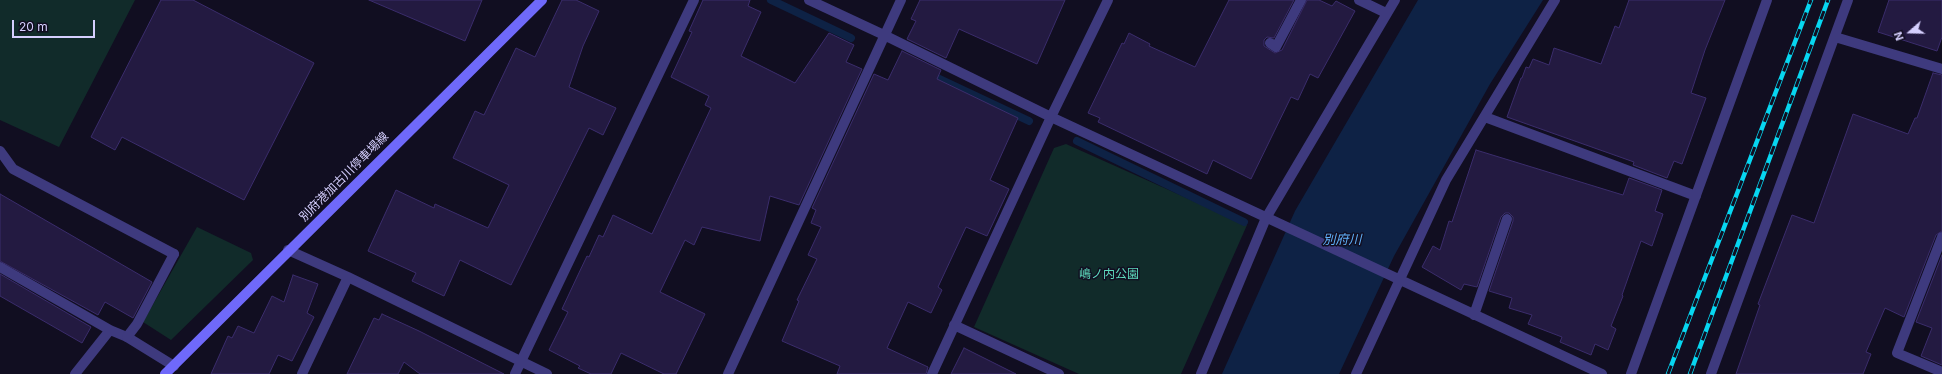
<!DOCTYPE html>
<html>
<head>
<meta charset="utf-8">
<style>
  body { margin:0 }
  #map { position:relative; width:1942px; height:374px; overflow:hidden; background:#110e21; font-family:Inter,sans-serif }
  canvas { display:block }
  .north { position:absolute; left:1890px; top:12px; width:40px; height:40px; -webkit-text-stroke:3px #110e21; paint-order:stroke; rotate:250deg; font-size:11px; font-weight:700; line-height:16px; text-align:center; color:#d5cffe }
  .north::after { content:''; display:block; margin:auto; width:14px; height:18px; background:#d5cffe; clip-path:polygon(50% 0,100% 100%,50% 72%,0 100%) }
  .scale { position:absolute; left:12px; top:20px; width:83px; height:18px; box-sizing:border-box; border:2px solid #d5cffe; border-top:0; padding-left:5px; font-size:12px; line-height:14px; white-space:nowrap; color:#d5cffe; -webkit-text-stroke:3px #110e21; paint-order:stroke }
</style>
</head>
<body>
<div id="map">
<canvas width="1942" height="374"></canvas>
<div class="north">N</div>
<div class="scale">20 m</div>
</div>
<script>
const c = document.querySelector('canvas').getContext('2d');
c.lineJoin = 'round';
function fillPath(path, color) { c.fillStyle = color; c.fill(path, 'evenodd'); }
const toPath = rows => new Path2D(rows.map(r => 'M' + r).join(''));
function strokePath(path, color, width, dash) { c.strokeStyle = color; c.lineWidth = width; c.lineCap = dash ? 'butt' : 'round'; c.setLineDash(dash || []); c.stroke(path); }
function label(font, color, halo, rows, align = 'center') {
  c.font = font + ' Inter,"Noto Sans JP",sans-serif'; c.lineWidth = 3; c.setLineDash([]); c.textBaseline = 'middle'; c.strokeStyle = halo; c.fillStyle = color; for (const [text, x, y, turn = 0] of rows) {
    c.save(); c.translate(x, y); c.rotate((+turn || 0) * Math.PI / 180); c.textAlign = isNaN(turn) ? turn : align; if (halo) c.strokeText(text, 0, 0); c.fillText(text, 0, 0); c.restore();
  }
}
fillPath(toPath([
  [0,0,135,0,59,147,0,120],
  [1066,144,1247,225,1181,374,1079,374,974,327,1054,148],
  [197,227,251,253,253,260,171,340,143,322]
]), '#112b2a');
fillPath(toPath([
  [1418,0,1543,0,1490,84,1394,256,1339,374,1222,374,1295,211]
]), '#0e2245');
strokePath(toPath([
  [771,0,851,38],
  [929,74,1029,121],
  [1077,141,1244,222]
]), '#0e2245', 8);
const building = toPath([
  [161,0,193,0,314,63,244,200,122,137,115,150,91,137,161,0],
  [369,0,482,0,465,41,369,0],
  [562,0,576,0,599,11,583,46,569,87,616,108,603,135,589,128,511,285,460,260,444,296,412,281,416,273,368,251,396,190,434,208,435,204,488,228,509,185,453,158,475,111,484,115,516,48,535,57,562,0],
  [703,0,750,0,748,6,761,12,741,56,795,83,829,33,854,45,846,62,862,69,799,205,770,196,760,241,702,227,694,245,685,240,660,292,705,314,676,374,664,374,621,353,611,374,591,374,578,368,580,366,549,350,568,312,562,309,577,277,587,256,589,257,599,235,603,237,613,215,652,234,711,108,705,105,709,96,671,77,692,32,689,31,703,0],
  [920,0,1065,0,1037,64,959,29,946,58,907,39,916,21,911,19,920,0],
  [1229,0,1294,0,1274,38,1267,37,1264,40,1264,46,1275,53,1282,50,1307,0,1319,0,1332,6,1336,1,1355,11,1318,78,1310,74,1298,100,1291,97,1251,179,1213,160,1207,174,1098,122,1100,118,1088,113,1122,43,1124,44,1129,33,1150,44,1149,46,1195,67,1229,0],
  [1629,0,1725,0,1705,50,1691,93,1706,98,1682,164,1674,161,1667,178,1633,165,1634,162,1507,117,1521,78,1522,78,1526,67,1529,68,1533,59,1549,65,1554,48,1601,64,1615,26,1619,28,1629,0],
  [1889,0,1942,0,1942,37,1937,51,1878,32,1889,0],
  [902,51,941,70,937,79,1018,118,990,180,1009,189,987,236,966,227,938,287,942,290,931,313,908,302,887,348,928,367,926,374,837,374,840,366,782,341,799,301,797,300,817,259,808,255,821,227,811,223,816,210,812,208,874,74,888,80,902,51],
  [1933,73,1942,75,1942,231,1936,235,1904,317,1885,308,1866,352,1871,354,1863,374,1736,374,1760,305,1758,304,1792,215,1814,223,1853,114,1908,134,1915,118,1917,118,1933,73],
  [1476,150,1623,195,1629,178,1662,190,1655,211,1663,214,1652,246,1641,241,1622,295,1623,296,1611,326,1616,329,1608,350,1595,344,1591,355,1560,342,1562,337,1528,324,1532,315,1509,308,1512,298,1489,291,1513,221,1513,217,1509,213,1505,213,1501,217,1477,287,1464,284,1461,290,1422,267,1433,246,1440,250,1449,221,1452,222,1476,150],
  [0,194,152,282,133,318,105,302,98,315,0,261,0,194],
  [1942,255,1942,365,1921,356,1932,328,1916,322,1942,255],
  [0,274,91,327,82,343,0,296,0,274],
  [293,275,318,284,307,313,314,317,292,361,278,355,269,374,211,374,228,336,232,338,238,326,254,333,272,296,284,302,293,275],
  [382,314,419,331,504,374,420,374,404,362,398,374,347,374,374,318,379,320,382,314],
  [964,348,1016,374,951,374,964,348]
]);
fillPath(building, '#231a41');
strokePath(building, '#3b2d6c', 1);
strokePath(toPath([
  [0,151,13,169,174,254],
  [0,267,110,330,127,337,174,366],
  [75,374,110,330]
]), '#3e3a7e', 10);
strokePath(toPath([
  [809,0,884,35,1051,117,1602,374],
  [1359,0,1386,13],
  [1835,37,1942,69],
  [1270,43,1276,47,1301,0],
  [1485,117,1696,196],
  [1942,237,1897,353,1942,372],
  [288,250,348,277,547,374],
  [1474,315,1507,219],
  [954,325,1059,374],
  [127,337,137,324,174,254],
  [302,374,348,277],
  [515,374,694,0],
  [728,374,901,0],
  [932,374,1051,117,1108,0],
  [1201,374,1266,218,1395,0],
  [1356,374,1446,180,1555,0],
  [1631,374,1767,0],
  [1711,374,1848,0]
]), '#3e3a7e', 10);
strokePath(toPath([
  [165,374,542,0]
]), '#6f69fa', 10);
const rail = toPath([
  [1668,374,1811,0],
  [1690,374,1828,0]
]);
strokePath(rail, '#07d6f1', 4.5);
strokePath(rail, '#110e21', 3, [9]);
label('12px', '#d5cffe', '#110e21', [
  ["別府港加古川停車場線",344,177,-45]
]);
label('12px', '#5edbbe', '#110e21', [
  ["嶋ノ内公園",1109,274]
]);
label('italic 13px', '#60b1fa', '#110e21', [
  ["別府川",1342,240]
]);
</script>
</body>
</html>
